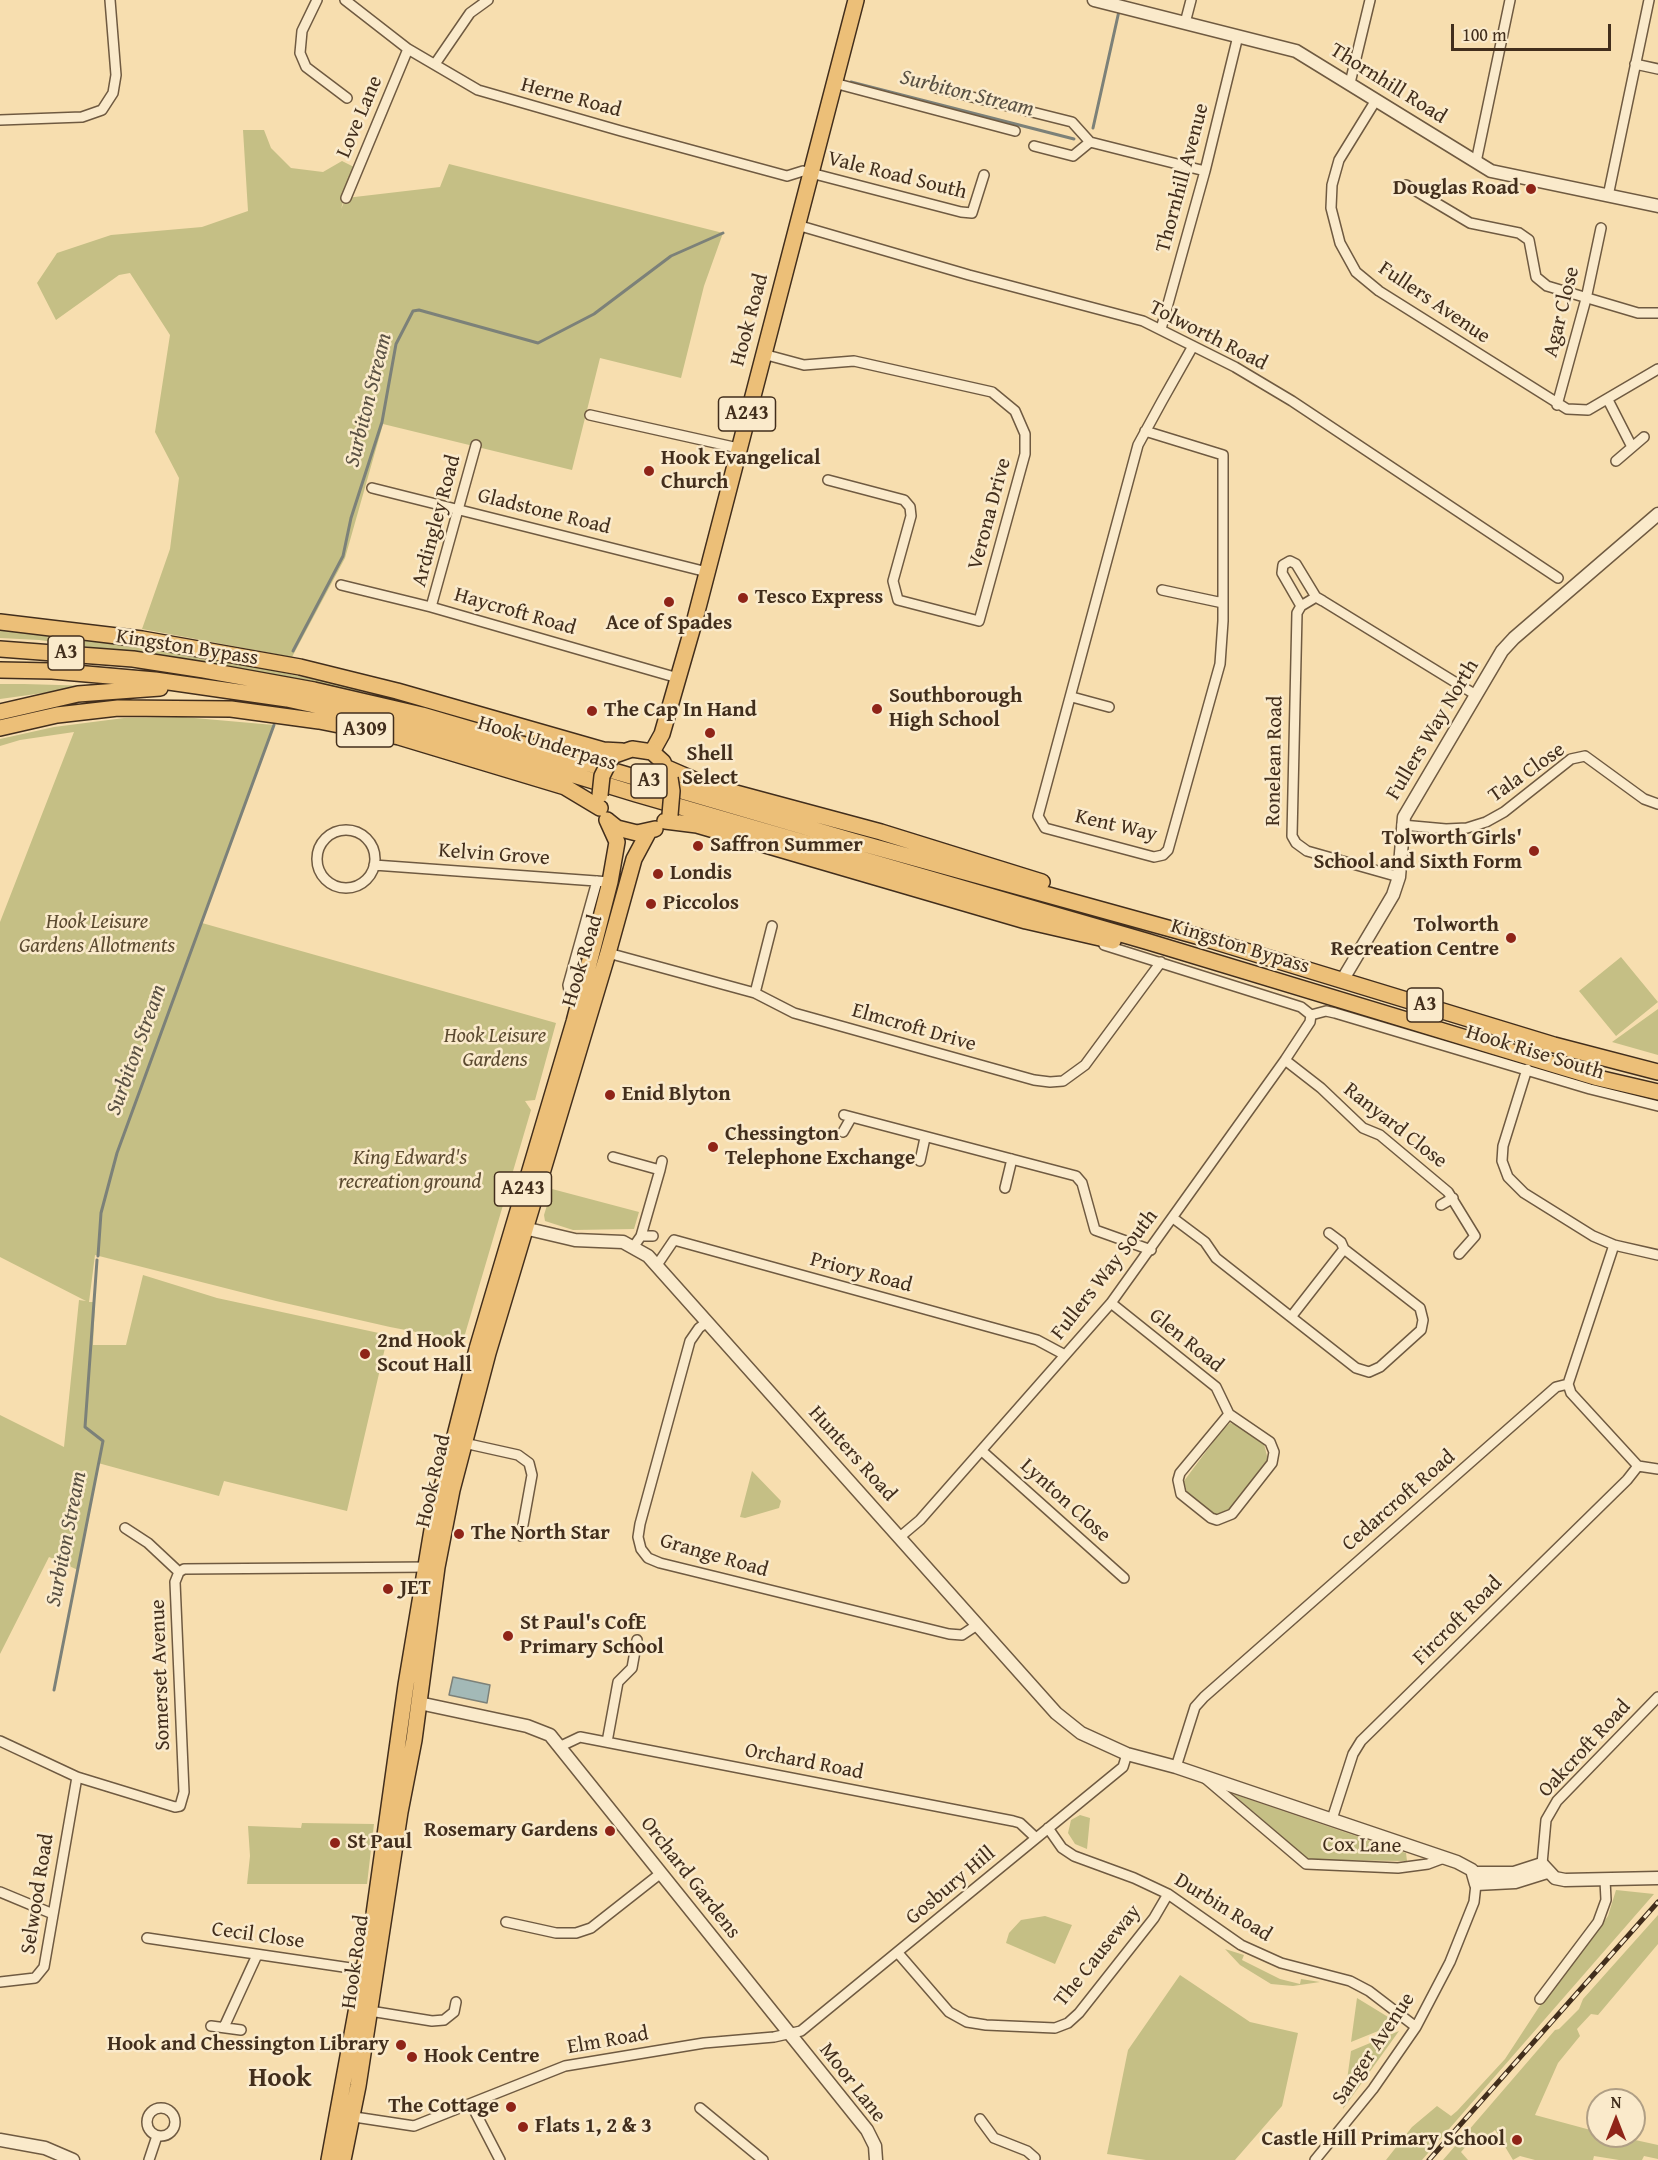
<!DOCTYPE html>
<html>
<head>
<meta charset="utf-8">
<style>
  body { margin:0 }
  #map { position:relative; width:1658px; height:2160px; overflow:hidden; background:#f7deaf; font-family:"Gentium Book Plus",serif }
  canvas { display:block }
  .north { position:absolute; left:1586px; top:2088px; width:60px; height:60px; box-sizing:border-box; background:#faeacb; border:2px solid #b09f85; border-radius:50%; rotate:0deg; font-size:16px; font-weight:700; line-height:24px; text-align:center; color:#422e1c }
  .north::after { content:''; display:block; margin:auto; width:21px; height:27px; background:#8f2418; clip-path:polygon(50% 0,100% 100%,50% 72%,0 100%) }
  .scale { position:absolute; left:1451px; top:24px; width:160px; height:27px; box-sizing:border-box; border:3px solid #422e1c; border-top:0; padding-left:8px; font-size:18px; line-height:21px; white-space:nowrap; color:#422e1c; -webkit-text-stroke:4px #faeacb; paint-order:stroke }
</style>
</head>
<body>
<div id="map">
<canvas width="1658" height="2160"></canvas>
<div class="north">N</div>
<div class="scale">100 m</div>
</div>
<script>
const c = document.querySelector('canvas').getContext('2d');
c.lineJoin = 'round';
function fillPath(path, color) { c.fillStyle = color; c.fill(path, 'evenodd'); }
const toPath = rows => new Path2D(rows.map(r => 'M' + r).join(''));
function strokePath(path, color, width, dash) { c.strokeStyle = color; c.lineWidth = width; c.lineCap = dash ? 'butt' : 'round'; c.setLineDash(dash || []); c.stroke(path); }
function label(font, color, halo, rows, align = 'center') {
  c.font = font + ' "Gentium Book Plus",serif'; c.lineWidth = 5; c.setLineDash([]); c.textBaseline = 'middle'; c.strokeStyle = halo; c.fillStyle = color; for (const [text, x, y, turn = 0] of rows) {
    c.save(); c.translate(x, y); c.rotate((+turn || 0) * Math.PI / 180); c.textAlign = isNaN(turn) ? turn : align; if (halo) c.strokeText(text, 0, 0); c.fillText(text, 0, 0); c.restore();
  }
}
fillPath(toPath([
  [243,130,264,130,271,148,291,168,323,172,342,161,354,167,341,209,346,198,440,187,449,164,723,233,704,286,681,378,600,358,572,470,383,424,345,558,292,657,142,629,170,549,179,478,155,432,170,335,130,273,119,275,56,320,37,283,57,253,111,235,202,227,248,211],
  [0,629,84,638,208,657,360,689,360,692,155,656,39,640,0,638],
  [0,684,24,684,94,686,0,699],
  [183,717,274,725,202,923,556,1023,535,1100,525,1101,531,1110,463,1341,390,1327,276,1301,95,1255,89,1302,95,1302,93,1345,126,1345,143,1275,217,1298,388,1335,347,1511,224,1481,219,1496,98,1463,78,1570,49,1557,0,1654,0,1415,64,1447,79,1300,86,1301,0,1257,0,922,74,732,20,740,0,746,0,739,54,727,124,718],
  [1621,957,1658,1002,1616,1036,1579,991],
  [1658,1009,1658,1055,1612,1042],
  [552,1189,639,1212,634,1229,573,1230,545,1221,544,1215],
  [1230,1423,1241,1426,1264,1444,1268,1460,1227,1513,1213,1515,1187,1493,1184,1481,1222,1430],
  [752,1471,781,1501,779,1508,745,1518,740,1517],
  [1233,1794,1406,1853,1407,1861,1309,1860],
  [1080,1815,1090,1818,1087,1849,1075,1844,1068,1833,1071,1820],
  [302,1823,374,1824,367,1884,247,1884,250,1856,248,1826,301,1828],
  [1616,1890,1654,1894,1422,2160,1386,2160,1412,2127,1437,2106,1451,2116,1457,2111,1505,2059,1539,2007,1608,1916],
  [1658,1915,1658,1944,1598,2015,1591,2014,1577,2029,1580,2036,1558,2063,1535,2115,1598,2132,1598,2136,1617,2136,1658,2145,1658,2159,1644,2156,1642,2160,1619,2160,1594,2156,1593,2160,1535,2160,1520,2156,1513,2160,1495,2130,1483,2141,1468,2144,1461,2152,1468,2160,1443,2160,1555,2030,1559,2029,1579,2009,1583,1999],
  [1045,1916,1072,1925,1055,1964,1006,1943,1009,1933,1021,1920],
  [1225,1949,1244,1955,1242,1960,1280,1979,1300,1984,1301,1979,1320,1982,1293,1986,1271,1984,1240,1965],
  [1180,1975,1250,2022,1298,2033,1282,2106,1235,2160,1146,2160,1107,2154,1128,2050],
  [1357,1998,1398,2023,1351,2042],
  [1399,2031,1343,2109,1351,2051]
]), '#c5bf85');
const water = toPath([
  [453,1677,490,1685,487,1703,449,1695,453,1677]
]);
fillPath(water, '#a3b9b7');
strokePath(water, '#7c8179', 1.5);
strokePath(toPath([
  [851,82,1074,139],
  [1093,128,1119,11],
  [293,651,343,556,351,518,382,422,396,344,413,311,419,310,538,343,594,314,671,256,723,233],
  [98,1256,101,1213,117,1153,274,725],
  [54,1690,103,1441,85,1427,97,1260]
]), '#7c8179', 3);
const minor = toPath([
  [317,0,302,31,300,53,306,67,347,98],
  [345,0,408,49,478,90,621,131,787,176,803,171,961,212,972,213,984,175],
  [1185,23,1191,0],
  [435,64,470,13,488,0],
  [1635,64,1658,69],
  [834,83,1015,131],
  [1350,83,1370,0],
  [936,88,1072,122,1090,142],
  [1376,100,1339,160,1332,185,1331,208,1340,243,1356,272,1379,291,1567,409,1588,410,1658,369],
  [0,120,82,117,102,110,113,93,116,75,110,0],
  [1090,142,1205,171],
  [1034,146,1073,156,1090,142],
  [1476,162,1510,0],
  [1406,185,1470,223,1519,233,1529,240,1536,277,1547,286,1638,313,1658,313],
  [1608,196,1649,0],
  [346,198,408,49],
  [797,225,969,275,1143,321,1235,367,1292,401,1558,578],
  [1161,329,1205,171,1238,36],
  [763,354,804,365,854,361,992,392,1015,411,1025,434,1025,454,979,621,898,600,893,581,911,516,910,507,904,500,828,480],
  [1608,400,1632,447],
  [1557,405,1586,299,1601,228],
  [590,415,738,448],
  [1145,431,1223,455,1223,621,1220,664,1168,850,1163,855,1154,857,1045,828,1038,816,1138,445,1162,401,1193,346],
  [1616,461,1644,437],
  [372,488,707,572],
  [341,585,431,607,678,678],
  [1162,590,1223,603],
  [1301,606,1282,573,1283,565,1290,561,1296,564,1316,597],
  [431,607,476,445],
  [1072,697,1109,707],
  [1402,825,1446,829,1467,828,1486,822,1504,812,1571,759,1585,756,1644,799,1658,804],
  '317 859a29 29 0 1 1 58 0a29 29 0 1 1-58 0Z',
  [374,865,610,882],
  [1399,877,1307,851,1296,843,1292,836,1297,613,1301,606,1316,597,1323,601,1476,695],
  [1104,945,1301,1007,1311,1015],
  [608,953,755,993,794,1013,1034,1080,1050,1082,1063,1081,1085,1065,1161,962],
  [755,993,772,926],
  [580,997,569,990,568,985,597,881],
  [1311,1015,1326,1011,1335,1013,1590,1089,1658,1106],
  [1285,1060,1321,1088,1363,1128,1380,1135,1448,1192,1475,1236,1459,1254],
  [1527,1069,1503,1146,1502,1161,1508,1177,1524,1193,1593,1236,1614,1245,1658,1255],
  [844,1115,1076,1176,1082,1183,1095,1230,1151,1250],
  [843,1132,851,1118],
  [613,1157,660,1170,662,1161],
  [920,1161,925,1138],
  [1005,1188,1012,1159],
  [1441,1205,1453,1198],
  [1173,1218,1205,1242,1216,1258,1291,1317,1356,1368,1369,1372,1380,1367,1421,1330,1423,1320,1420,1308,1344,1249,1291,1317],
  [1329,1233,1341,1242,1344,1249],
  [641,1236,660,1170],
  [634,1246,641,1236,653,1236],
  [657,1265,674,1240,1037,1340,1065,1355],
  [1111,1303,1216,1387,1229,1414,1270,1442,1274,1452,1272,1463,1232,1514,1217,1520,1211,1518,1181,1494,1178,1480,1180,1473,1229,1414],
  [707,1322,699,1328,690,1341,640,1524,638,1537,641,1549,648,1558,660,1563,949,1634,962,1635,977,1625],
  [1568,1384,1614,1245],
  [1568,1384,1571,1393,1638,1466,1658,1469],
  [464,1443,518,1455,529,1463,532,1475,521,1536],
  [982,1451,1124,1578],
  [125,1528,148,1543,179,1572],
  [901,1536,920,1520,1111,1303,1285,1060,1310,1022,1311,1015],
  [0,1741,77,1777,175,1807,180,1806,184,1792,175,1582,179,1572,184,1569,431,1567],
  [607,1742,618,1682,632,1668,637,1640],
  [561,1746,580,1737,1013,1821,1020,1823,1036,1838],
  [1176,1767,1195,1707,1204,1697,1556,1387,1568,1384],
  [1206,1779,1306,1864,1398,1868,1428,1864,1444,1858],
  [1332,1819,1353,1754,1361,1741,1627,1480,1638,1466],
  [1048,1828,1062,1848,1074,1856,1134,1878,1168,1894,1241,1945,1281,1963,1350,1981,1369,1991,1416,2027],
  [1542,1864,1546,1820,1557,1801,1658,1697],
  [0,1892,53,1914],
  [506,1922,556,1933,576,1933,591,1928,661,1873],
  [147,1938,364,1970],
  [898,1953,949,2012,967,2022,986,2025,1055,2028,1068,2023,1079,2013,1154,1918,1168,1894],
  [0,1982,35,1978,44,1967,77,1777],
  [1540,1999,1598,1922,1606,1900,1605,1880],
  [370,2011,432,2021,444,2020,454,2012,456,2002],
  [211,2026,241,2030],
  [224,2027,257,1955],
  [471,2104,500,2160],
  '147 2122a14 14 0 1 1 28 0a14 14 0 1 1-28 0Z',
  [700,2108,763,2160],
  [348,2116,414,2126,565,2066,704,2043,774,2037,801,2031,1123,1767,1127,1754],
  [980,2119,994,2138,1027,2151,1035,2158],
  [149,2160,157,2136],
  [1315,2160,1373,2089,1416,2027,1450,1962,1474,1902,1476,1884]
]);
const tertiary = toPath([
  [1094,0,1296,51,1491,171,1658,206],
  [1343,979,1393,895,1399,877,1404,817,1502,651,1514,638,1658,514],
  [524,1228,575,1240,623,1242,648,1256,1056,1713,1081,1733,1127,1754,1176,1767,1457,1862,1472,1870,1476,1884,1515,1882,1547,1872],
  [419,1703,527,1726,550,1735,867,2130,875,2146,876,2160],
  [1475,1873,1514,1873,1542,1864,1555,1878,1565,1880,1658,1878],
  [0,2140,45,2148,73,2160]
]);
const primary = toPath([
  [652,752,662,734,694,623,856,0]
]);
const trunk = toPath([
  [0,622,142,639,300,667,397,691,603,750,622,751],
  [0,649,133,659,204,670,314,690,422,715,853,841,1200,937,1554,1045,1658,1072],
  [0,670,52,671,155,680,287,699,423,729,636,794,1149,942,1598,1078,1658,1092],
  [0,712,78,694,160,688],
  [0,728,57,715,118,708,231,709,319,721,399,737,565,787,600,808],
  [615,755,632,749,652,752,663,762,669,776],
  [667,768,706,785,881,832,1042,882],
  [607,820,617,828,637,833,655,829],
  [665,821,697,825,1026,921,1113,941],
  [329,2160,374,1914,406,1685,434,1518,477,1349,574,1022,610,882,617,842,607,820],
  [343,2160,358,2086,400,1812,414,1740,437,1567,452,1490,488,1353,608,953,634,859,649,831]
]);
strokePath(minor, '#6f5a41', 12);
strokePath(tertiary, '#6f5a41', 15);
strokePath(primary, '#422e1c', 18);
strokePath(trunk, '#422e1c', 18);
strokePath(minor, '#faeacb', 9);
strokePath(tertiary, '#faeacb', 12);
strokePath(primary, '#ecbf78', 15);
strokePath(trunk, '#ecbf78', 15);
const rail = toPath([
  [1429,2160,1658,1902]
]);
strokePath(rail, '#422e1c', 5);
strokePath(rail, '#faeacb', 3, [9]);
const trunkBridge = toPath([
  [600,795,602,776,610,760],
  [670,815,672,791,670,778]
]);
strokePath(trunkBridge, '#422e1c', 18, []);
strokePath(trunkBridge, '#ecbf78', 15);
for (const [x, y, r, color] of [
  [1531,189,6,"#8f2418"],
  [649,471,6,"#8f2418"],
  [743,598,6,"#8f2418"],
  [669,602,6,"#8f2418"],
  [877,709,6,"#8f2418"],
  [592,711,6,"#8f2418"],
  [710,733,6,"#8f2418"],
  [698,846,6,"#8f2418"],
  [1534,851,6,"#8f2418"],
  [658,874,6,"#8f2418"],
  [651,904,6,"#8f2418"],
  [1511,938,6,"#8f2418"],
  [610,1095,6,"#8f2418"],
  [713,1147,6,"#8f2418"],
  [365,1354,6,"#8f2418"],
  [459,1534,6,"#8f2418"],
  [388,1589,6,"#8f2418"],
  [508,1636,6,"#8f2418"],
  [610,1831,6,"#8f2418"],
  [335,1843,6,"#8f2418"],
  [401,2045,6,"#8f2418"],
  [412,2057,6,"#8f2418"],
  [511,2107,6,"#8f2418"],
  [523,2127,6,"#8f2418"],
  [1517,2140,6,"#8f2418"]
]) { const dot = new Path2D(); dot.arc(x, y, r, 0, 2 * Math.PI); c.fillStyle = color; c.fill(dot); strokePath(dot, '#faeacb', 2); }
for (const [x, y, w] of [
  [747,414,57],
  [66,653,36],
  [365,730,57],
  [649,781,36],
  [1425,1005,36],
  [523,1189,57]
]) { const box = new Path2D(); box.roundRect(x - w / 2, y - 17, w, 34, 4.5); c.fillStyle = '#faeacb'; c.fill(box); strokePath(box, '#422e1c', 1.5); }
label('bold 20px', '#422e1c', null, [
  ["A243",747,414],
  ["A3",66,653],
  ["A309",365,730],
  ["A3",649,781],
  ["A3",1425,1005],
  ["A243",523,1189]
]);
label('21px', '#422e1c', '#faeacb', [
  ["Thornhill Road",1388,84,32],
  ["Herne Road",571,98,15],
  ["Love Lane",360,117,-67],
  ["Vale Road South",897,176,14],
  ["Thornhill Avenue",1183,178,-75],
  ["Fullers Avenue",1434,303,34],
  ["Agar Close",1562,312,-76],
  ["Hook Road",750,320,-75],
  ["Tolworth Road",1208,336,27],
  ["Gladstone Road",544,512,14],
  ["Verona Drive",990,514,-75],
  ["Ardingley Road",437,521,-75],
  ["Haycroft Road",515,612,16],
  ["Kingston Bypass",187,648,9],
  ["Fullers Way North",1433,730,-59],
  ["Hook Underpass",547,744,17],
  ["Ronelean Road",1275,761,-89],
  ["Tala Close",1527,773,-35],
  ["Kent Way",1116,826,13],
  ["Kelvin Grove",494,855,4],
  ["Kingston Bypass",1240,947,17],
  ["Hook Road",583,961,-73],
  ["Elmcroft Drive",914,1028,16],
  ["Hook Rise South",1535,1053,17],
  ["Ranyard Close",1395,1126,38],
  ["Priory Road",861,1273,15],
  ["Fullers Way South",1105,1275,-52],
  ["Glen Road",1186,1341,39],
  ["Hunters Road",852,1454,48],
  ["Hook Road",434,1481,-77],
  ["Lynton Close",1065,1501,42],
  ["Cedarcroft Road",1399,1501,-41],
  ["Grange Road",714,1556,16],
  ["Fircroft Road",1458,1621,-45],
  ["Somerset Avenue",161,1675,-92],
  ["Oakcroft Road",1585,1749,-47],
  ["Orchard Road",804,1762,11],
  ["Cox Lane",1362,1846,1],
  ["Orchard Gardens",690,1878,52],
  ["Gosbury Hill",951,1886,-40],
  ["Selwood Road",38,1894,-81],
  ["Durbin Road",1223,1908,32],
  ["Cecil Close",258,1936,8],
  ["The Causeway",1098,1956,-51],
  ["Hook Road",356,1962,-82],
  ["Elm Road",608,2041,-10],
  ["Sanger Avenue",1374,2049,-56],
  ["Moor Lane",852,2083,52]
]);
label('bold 21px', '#422e1c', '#faeacb', [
  ["Douglas Road",1519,189,"right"],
  ["Hook Evangelical",661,459],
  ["Church",661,483],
  ["Tesco Express",755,598],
  ["Ace of Spades",669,624,"center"],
  ["Southborough",889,697],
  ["High School",889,721],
  ["The Cap In Hand",604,711],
  ["Shell",710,755,"center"],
  ["Select",710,779,"center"],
  ["Tolworth Girls'",1522,839,"right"],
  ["School and Sixth Form",1522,863,"right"],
  ["Saffron Summer",710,846],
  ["Londis",670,874],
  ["Piccolos",663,904],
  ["Tolworth",1499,926,"right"],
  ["Recreation Centre",1499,950,"right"],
  ["Enid Blyton",622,1095],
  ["Chessington",725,1135],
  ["Telephone Exchange",725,1159],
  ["2nd Hook",377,1342],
  ["Scout Hall",377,1366],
  ["The North Star",471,1534],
  ["JET",400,1589],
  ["St Paul's CofE",520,1624],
  ["Primary School",520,1648],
  ["Rosemary Gardens",598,1831,"right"],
  ["St Paul",347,1843],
  ["Hook and Chessington Library",389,2045,"right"],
  ["Hook Centre",424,2057],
  ["The Cottage",499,2107,"right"],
  ["Flats 1, 2 & 3",535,2127],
  ["Castle Hill Primary School",1505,2140,"right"]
], 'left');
label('italic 21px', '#5c4b31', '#faeacb', [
  ["Hook Leisure",97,923],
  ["Gardens Allotments",97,947],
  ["Hook Leisure",495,1037],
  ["Gardens",495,1061],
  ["King Edward's",410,1159],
  ["recreation ground",410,1183]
]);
label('italic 22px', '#5a5143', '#faeacb', [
  ["Surbiton Stream",967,94,14],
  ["Surbiton Stream",369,400,-76],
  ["Surbiton Stream",137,1050,-70],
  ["Surbiton Stream",67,1539,-79]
]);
label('bold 27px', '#422e1c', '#faeacb', [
  ["Hook",280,2079]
]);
</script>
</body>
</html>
